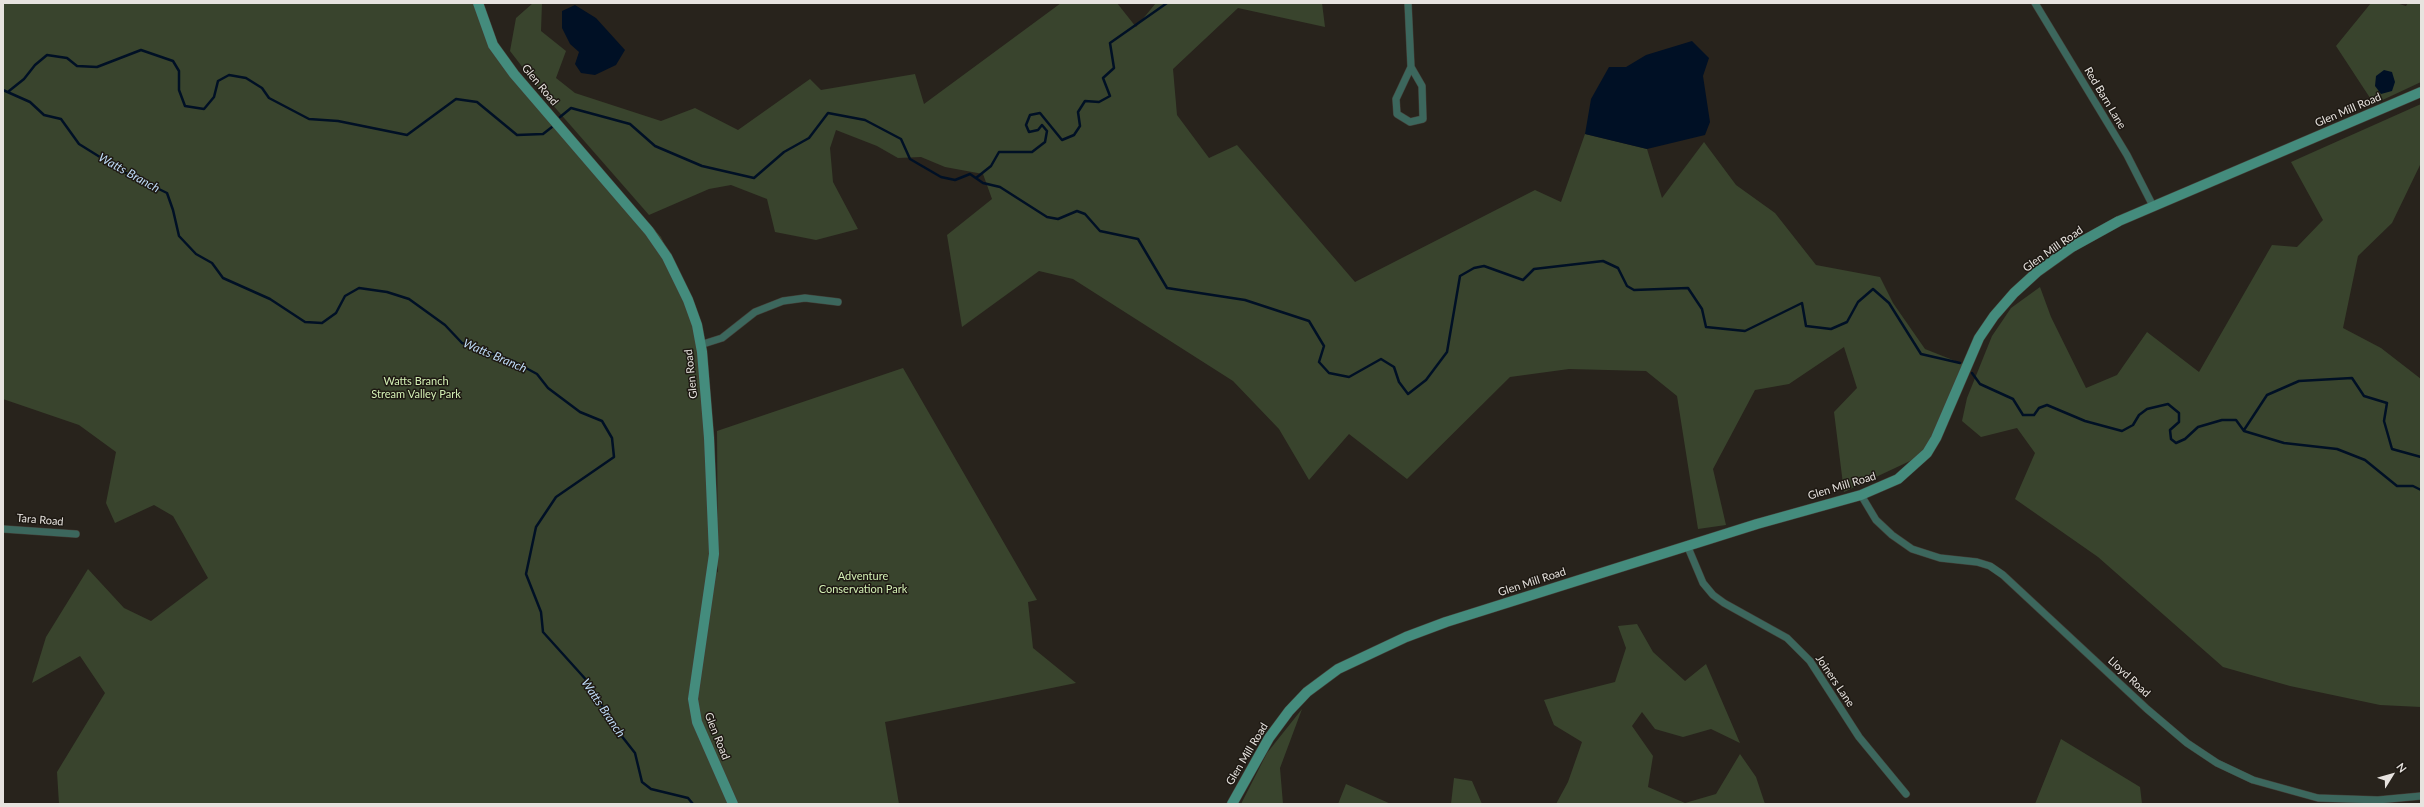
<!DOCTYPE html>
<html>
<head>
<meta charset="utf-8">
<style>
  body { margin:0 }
  #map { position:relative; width:2424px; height:807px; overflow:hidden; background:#28231c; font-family:Lato,sans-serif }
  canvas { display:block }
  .frame { position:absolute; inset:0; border:4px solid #e7e3df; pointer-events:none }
  .north { position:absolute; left:2372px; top:755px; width:40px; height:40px; -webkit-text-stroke:3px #1e1913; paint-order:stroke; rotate:53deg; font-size:11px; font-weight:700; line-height:16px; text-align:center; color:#e7e3df }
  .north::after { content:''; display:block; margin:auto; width:14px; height:18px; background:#e7e3df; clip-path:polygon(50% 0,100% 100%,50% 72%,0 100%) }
</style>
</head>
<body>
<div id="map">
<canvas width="2424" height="807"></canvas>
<div class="frame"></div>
<div class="north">N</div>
</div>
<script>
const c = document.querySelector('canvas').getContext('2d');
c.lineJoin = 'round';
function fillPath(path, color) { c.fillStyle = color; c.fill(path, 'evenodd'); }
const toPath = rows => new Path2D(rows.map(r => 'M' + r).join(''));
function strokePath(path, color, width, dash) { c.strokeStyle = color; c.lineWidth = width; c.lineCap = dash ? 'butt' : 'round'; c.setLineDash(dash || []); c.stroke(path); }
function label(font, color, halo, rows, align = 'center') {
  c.font = font + ' Lato,sans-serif'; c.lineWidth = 3; c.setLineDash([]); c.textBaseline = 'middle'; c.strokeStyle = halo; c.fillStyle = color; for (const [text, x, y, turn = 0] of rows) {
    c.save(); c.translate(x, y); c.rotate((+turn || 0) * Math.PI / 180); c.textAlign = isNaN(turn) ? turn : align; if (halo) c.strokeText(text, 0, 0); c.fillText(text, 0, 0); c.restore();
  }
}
fillPath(toPath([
  [3,3,478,3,493,45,661,237,682,282,697,325,714,565,718,573,717,431,903,368,1037,600,1028,602,1033,648,1076,683,885,722,899,804,59,804,57,772,105,693,80,656,32,683,46,637,88,569,124,608,151,621,208,578,173,516,154,505,115,523,106,503,116,452,79,425,3,399],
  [533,3,542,3,541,31,566,51,556,78,575,93,661,121,695,108,738,130,810,79,821,90,915,74,924,104,1061,3,1117,3,1136,27,1156,3,1322,3,1325,27,1238,8,1173,69,1177,115,1209,158,1237,145,1355,282,1535,190,1561,202,1585,134,1647,149,1662,198,1704,142,1736,185,1775,213,1816,265,1880,277,1893,303,1925,349,1968,366,1927,453,1844,492,1834,412,1857,388,1844,347,1789,384,1755,390,1713,469,1726,525,1698,529,1677,396,1646,371,1569,369,1510,377,1407,479,1349,434,1309,480,1279,429,1233,381,1073,279,1039,271,962,327,947,235,992,199,983,174,945,167,921,157,898,158,877,146,836,130,830,148,833,182,858,229,816,240,775,232,767,199,731,185,709,189,649,215,544,95,510,51,516,18],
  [2371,3,2396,3,2406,6,2408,3,2421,3,2421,82,2374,104,2336,46],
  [2421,104,2421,163,2392,223,2358,256,2343,328,2381,348,2421,379,2421,707,2380,705,2290,686,2223,667,2098,557,2015,499,2035,453,2017,428,1981,437,1962,421,1967,398,1992,336,2011,308,2040,287,2051,317,2086,388,2117,375,2147,332,2199,372,2272,245,2297,247,2323,220,2291,162],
  [1637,624,1653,652,1685,681,1706,664,1740,743,1711,729,1683,737,1655,729,1642,712,1632,726,1653,756,1648,787,1685,803,1716,794,1740,754,1756,777,1765,804,1556,804,1568,782,1582,742,1554,725,1544,700,1615,682,1626,648,1618,626],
  [1302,709,1280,768,1283,804,1241,804,1267,753],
  [2061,739,2140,787,2142,804,2035,804],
  [1454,778,1472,781,1482,804,1451,804],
  [1346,784,1391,804,1338,804]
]), '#39442d');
fillPath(toPath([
  [575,5,596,18,625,50,616,65,595,75,581,73,575,64,579,52,570,44,562,28,562,11],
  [1692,41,1709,58,1703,76,1710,122,1705,135,1647,149,1585,134,1591,99,1609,67,1626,67,1646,55],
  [2384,70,2392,72,2395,82,2392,91,2381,94,2375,86,2376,76]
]), '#001025');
strokePath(toPath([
  [3,90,30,102,44,115,61,119,79,144,124,172,167,193,173,210,179,236,196,254,212,263,223,278,270,299,305,322,322,323,336,313,345,296,359,288,387,292,409,299,445,325,462,343,513,361,537,374,548,388,580,412,602,421,612,438,614,457,556,497,536,527,526,574,541,612,543,632,589,683,613,725,635,753,642,782,651,789,688,798,693,804],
  [9,91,24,79,35,65,47,55,67,58,77,66,97,67,141,50,173,61,179,71,179,90,185,106,204,109,214,97,218,81,229,75,246,78,262,88,269,98,309,119,338,121,407,135,456,99,477,102,517,135,543,134,552,127],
  [560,117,571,108,630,124,655,146,702,166,754,178,784,152,809,138,828,113,865,120,901,139,910,159,941,177,955,180,970,174,983,183,1000,187,1047,217,1058,219,1077,211,1085,214,1100,231,1138,239,1167,288,1245,300,1309,321,1324,346,1319,362,1329,373,1349,377,1381,359,1394,367,1399,382,1408,394,1426,380,1447,352,1460,276,1474,268,1484,266,1523,280,1534,269,1603,261,1618,268,1627,286,1634,290,1688,288,1702,309,1706,327,1745,331,1802,303,1806,326,1831,329,1847,322,1858,302,1873,289,1889,303,1921,354,1960,363],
  [976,178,991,166,999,152,1032,152,1045,142,1047,131,1042,125,1038,130,1029,132,1026,125,1030,115,1040,113,1062,140,1074,135,1080,126,1078,112,1085,101,1099,102,1110,96,1103,78,1114,68,1110,43,1167,3],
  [1972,373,1980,384,2013,399,2023,415,2034,415,2039,408,2047,405,2085,421,2122,431,2133,425,2139,415,2147,409,2168,404,2179,413,2179,422,2170,430,2171,439,2176,443,2185,439,2198,427,2222,420,2236,420,2244,431,2284,443,2337,449,2365,460,2397,486,2413,486,2421,490],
  [2244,430,2267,395,2299,381,2352,378,2364,396,2387,403,2384,421,2392,449,2421,457]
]), '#001025', 2.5);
const minor = toPath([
  [1408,3,1411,67,1422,86,1423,119,1410,122,1397,114,1396,99,1411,67],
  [2035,3,2127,155,2153,206],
  [700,345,722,338,755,312,783,301,805,298,838,302],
  [1861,495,1876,520,1892,535,1912,549,1940,558,1977,562,1990,566,2003,575,2147,709,2187,743,2217,763,2253,780,2318,798,2378,800,2421,796],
  [3,529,76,534],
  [1687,545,1703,583,1713,595,1724,603,1787,638,1810,661,1859,737,1906,794]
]);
const secondary = toPath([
  [478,3,493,45,514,74,649,231,667,257,688,300,697,325,702,352,709,438,714,554,693,699,697,722,733,804],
  [1232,804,1269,738,1289,711,1307,692,1338,669,1406,637,1446,622,1757,524,1861,495,1898,479,1927,453,1936,438,1979,338,1994,316,2014,293,2037,272,2072,247,2119,221,2421,92]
]);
strokePath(minor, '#433e37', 8);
strokePath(secondary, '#433e37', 11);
strokePath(minor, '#3c675d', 7);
strokePath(secondary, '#448c7d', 10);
label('11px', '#e7e3df', '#1e1913', [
  ["Glen Road",540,85,50],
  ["Red Barn Lane",2105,98,59],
  ["Glen Mill Road",2348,110,-23],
  ["Glen Mill Road",2053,249,-35],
  ["Glen Road",691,374,-96],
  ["Glen Mill Road",1842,486,-17],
  ["Tara Road",40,520,5],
  ["Glen Mill Road",1532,582,-18],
  ["Lloyd Road",2129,677,43],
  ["Joiners Lane",1835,681,56],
  ["Glen Road",717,736,68],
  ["Glen Mill Road",1247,754,-59]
]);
label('11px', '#d3efb4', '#1e1913', [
  ["Watts Branch",416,381],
  ["Stream Valley Park",416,394],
  ["Adventure",863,576],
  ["Conservation Park",863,589]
]);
label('italic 12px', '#bedbf7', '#1e1913', [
  ["Watts Branch",129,173,29],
  ["Watts Branch",495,356,23],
  ["Watts Branch",603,708,56]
]);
</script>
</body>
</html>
